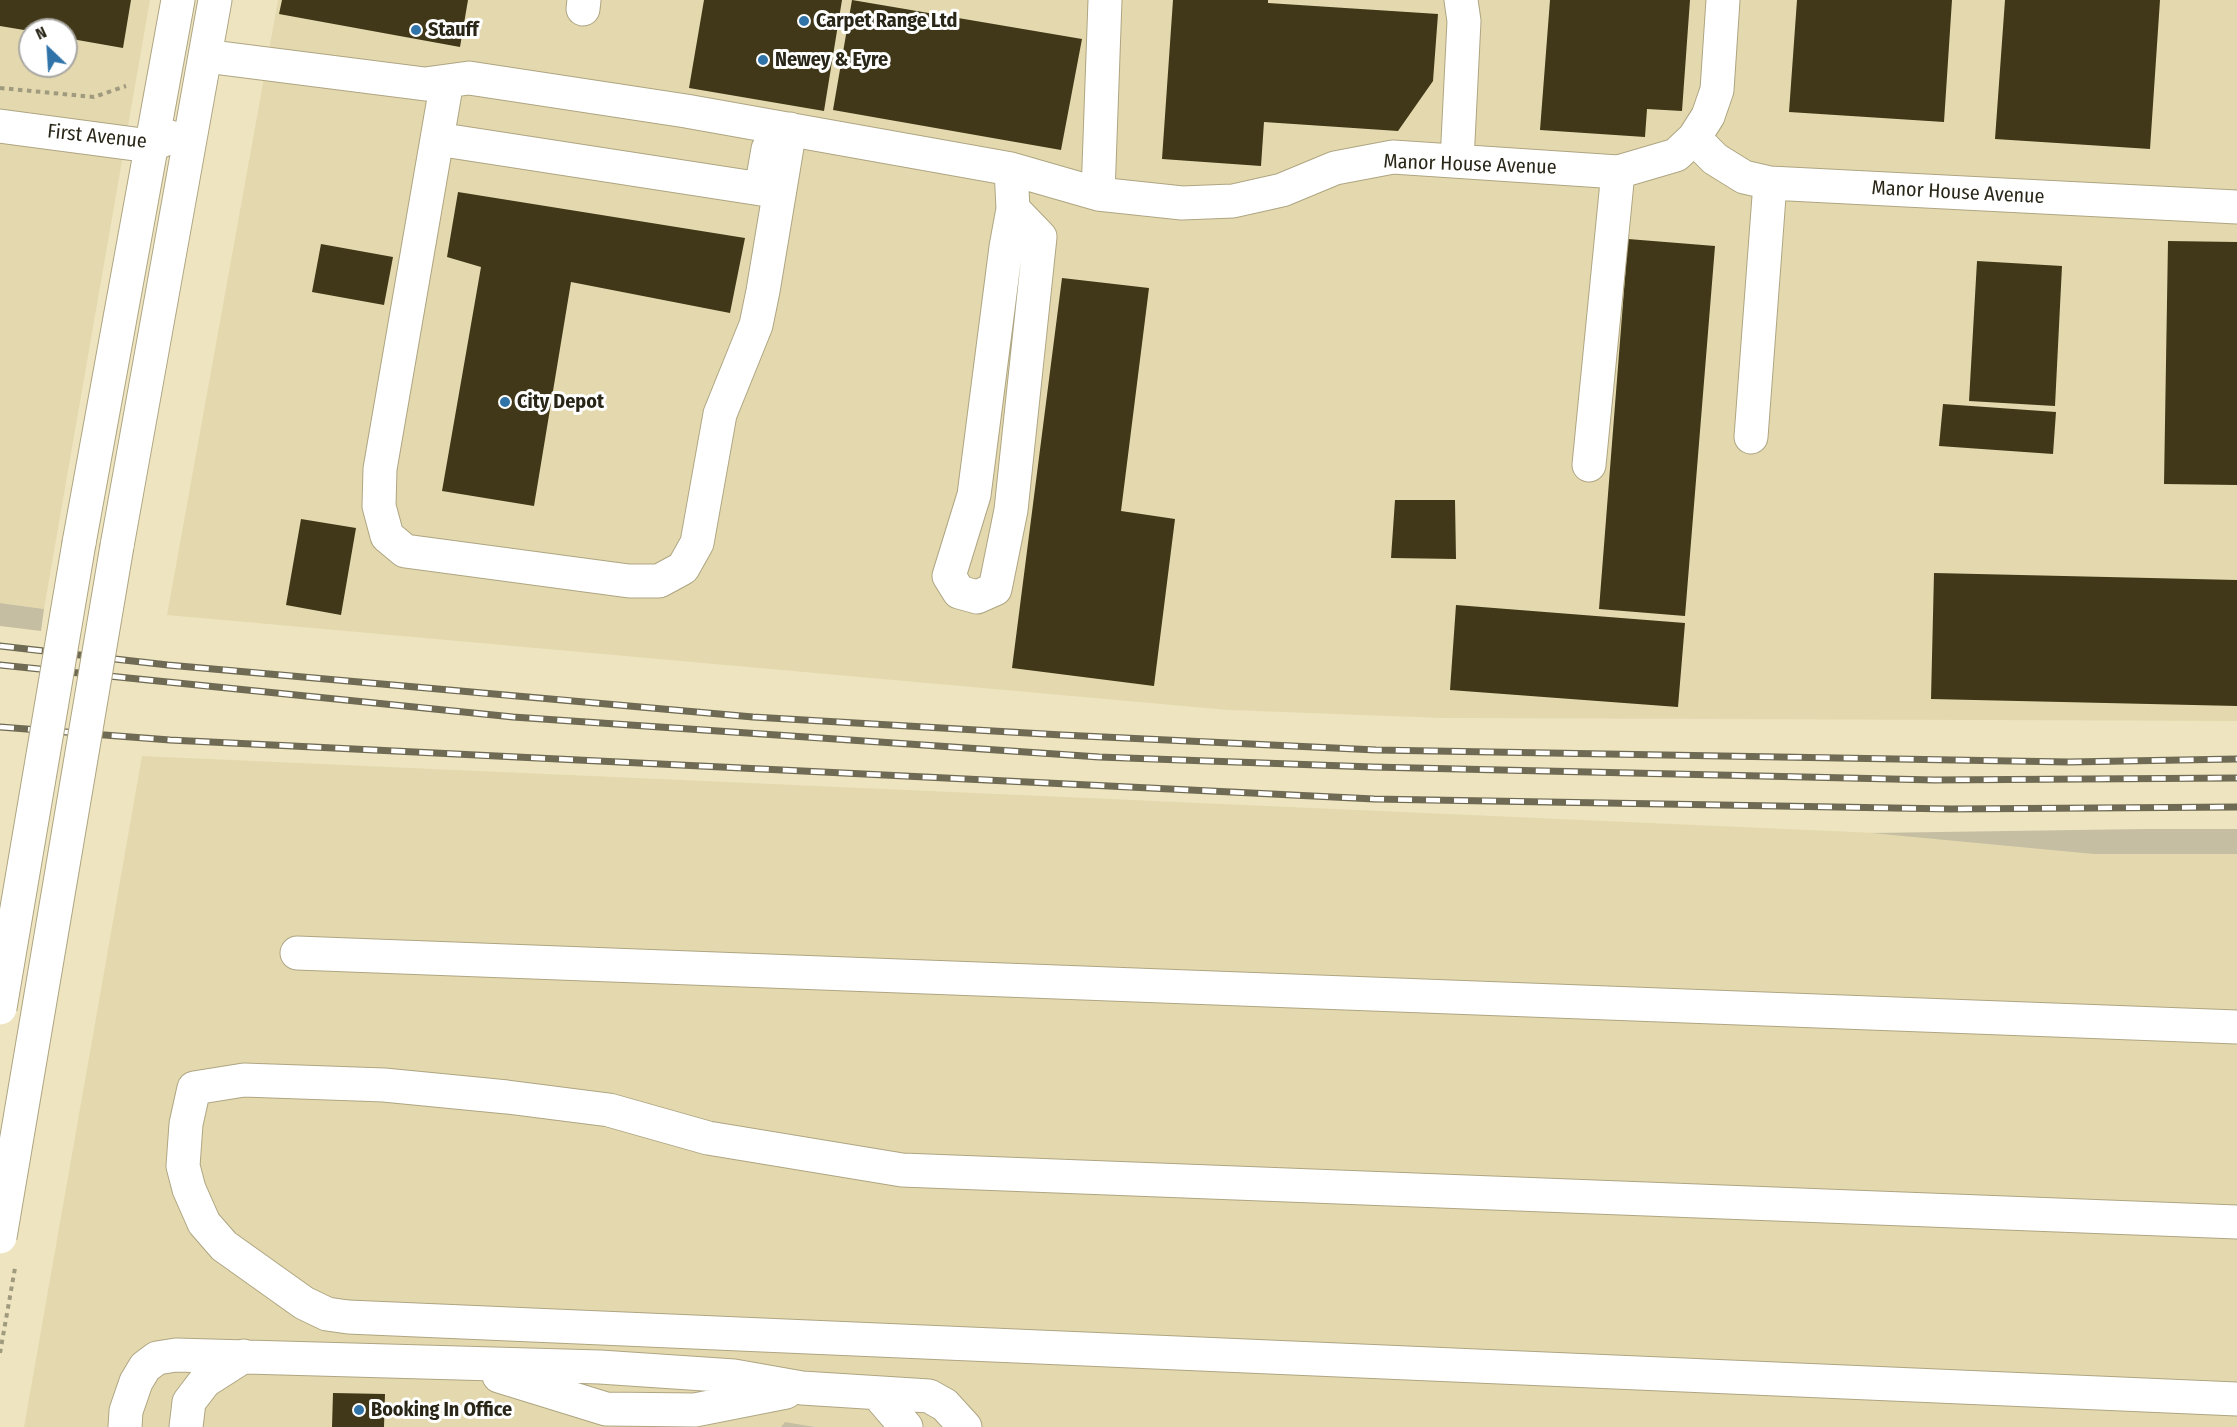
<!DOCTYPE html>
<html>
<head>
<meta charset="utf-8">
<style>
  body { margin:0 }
  #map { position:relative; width:2237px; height:1427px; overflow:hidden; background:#eee5c0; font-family:"Fira Sans Condensed",sans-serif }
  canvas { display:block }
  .north { position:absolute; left:18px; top:18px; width:60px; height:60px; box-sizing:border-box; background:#fff; border:2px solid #a9a8a3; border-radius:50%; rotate:335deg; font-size:16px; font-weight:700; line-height:24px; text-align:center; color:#292618 }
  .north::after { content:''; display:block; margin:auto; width:21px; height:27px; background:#2f73a8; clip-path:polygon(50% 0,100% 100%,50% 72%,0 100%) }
</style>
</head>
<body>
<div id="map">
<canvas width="2237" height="1427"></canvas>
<div class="north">N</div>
</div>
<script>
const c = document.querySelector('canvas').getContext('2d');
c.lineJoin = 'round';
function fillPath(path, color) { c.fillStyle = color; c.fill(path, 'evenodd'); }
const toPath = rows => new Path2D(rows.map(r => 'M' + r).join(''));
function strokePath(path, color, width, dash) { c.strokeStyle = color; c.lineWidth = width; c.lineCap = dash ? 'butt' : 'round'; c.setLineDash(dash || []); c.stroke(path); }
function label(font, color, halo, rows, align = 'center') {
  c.font = font + ' "Fira Sans Condensed",sans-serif'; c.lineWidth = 6; c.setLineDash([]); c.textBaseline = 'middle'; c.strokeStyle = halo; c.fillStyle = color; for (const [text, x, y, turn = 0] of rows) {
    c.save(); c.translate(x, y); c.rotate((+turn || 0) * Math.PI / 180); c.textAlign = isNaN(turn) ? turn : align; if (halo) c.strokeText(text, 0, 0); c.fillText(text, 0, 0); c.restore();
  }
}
fillPath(toPath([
  [0,0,150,0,44,609,0,603],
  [30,30,66,30,66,66,30,66],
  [278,0,2237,0,2237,721,1441,718,1228,710,167,615],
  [142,756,2237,849,2237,1427,24,1427]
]), '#e4d9ae');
fillPath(toPath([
  [0,603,44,609,41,631,0,626],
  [2144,829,2237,829,2237,854,2094,854,1871,833],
  [785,1422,815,1427,852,1427,781,1427]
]), '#c5bea2');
fillPath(toPath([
  [0,0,131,0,123,48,66,38,66,30,30,31,0,26],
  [282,0,468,0,460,47,279,14],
  [704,0,842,0,824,111,689,88],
  [852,0,1082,39,1061,150,833,110],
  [1173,0,1268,0,1268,3,1438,14,1433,81,1398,131,1264,122,1261,166,1162,159],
  [1550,0,1690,0,1682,111,1647,109,1645,137,1540,130],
  [1797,0,1952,0,1944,122,1789,112],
  [2005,0,2160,0,2150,149,1995,139],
  [458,192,745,238,730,313,571,282,534,506,442,491,481,267,447,257],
  [1628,239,1715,246,1685,616,1599,609],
  [2168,241,2237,242,2237,485,2164,484],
  [321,244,393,257,384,305,312,292],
  [1977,261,2062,266,2055,406,1969,401],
  [1062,278,1149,288,1121,511,1175,519,1154,686,1012,668],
  [1943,404,2056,412,2053,454,1939,446],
  [1395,500,1455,500,1456,559,1391,558],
  [301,519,356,528,341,615,286,605],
  [1934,573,2237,580,2237,706,1931,699],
  [1456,605,1685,623,1678,707,1450,690],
  [333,1393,385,1394,384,1427,332,1427]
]), '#403818');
const minor = toPath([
  [583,9,584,0],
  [205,56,425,84,469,78,686,111,1011,169,1098,194,1182,203,1233,201,1282,190,1335,168,1393,157,1618,172,1676,155,1694,138,1708,116,1717,90,1723,0],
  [447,81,437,139,761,189,768,149],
  [0,126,150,146,170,137],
  [1694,138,1715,159,1744,177,1770,183,2237,207],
  [437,139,380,469,379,506,387,536,405,551,629,581,659,581,683,568,697,543,720,414,756,325,763,291,790,129],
  [1457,161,1464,21,1461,0],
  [1011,169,1013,209,1006,247,974,495,949,576,959,592,977,597,995,589,1011,510,1040,237,1013,209],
  [1098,194,1105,0],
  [1751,437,1770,183],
  [1589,465,1618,172],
  [79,543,178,0],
  [117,546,215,0],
  [297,953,2237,1027],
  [2237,1222,902,1170,708,1138,609,1110,507,1097,384,1085,244,1080,194,1088,186,1124,183,1166,189,1189,204,1223,224,1246,304,1303,327,1314,348,1317,2237,1399],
  [499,1376,606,1409,695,1410,786,1392],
  [877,1393,906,1427],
  [125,1427,126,1411,136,1382,145,1367,157,1358,176,1355,600,1367,734,1376,802,1388,929,1396,945,1405,965,1427],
  [186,1427,189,1402,205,1381,244,1356]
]);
strokePath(minor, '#aea582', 35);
strokePath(toPath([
  [0,88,94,97,126,86]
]), '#a09a7e', 4, [4.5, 4.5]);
strokePath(minor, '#fff', 33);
const rail = toPath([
  [0,646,168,665,753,717,1062,735,1376,750,2069,762,2237,759],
  [0,665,513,717,1099,757,1372,767,1934,780,2237,778],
  [0,727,170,740,1374,799,1951,809,2237,807]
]);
strokePath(rail, '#6f6a54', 7);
strokePath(rail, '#fff', 4.5, [14]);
const minorBridge = toPath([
  [0,1008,79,543],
  [0,1237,117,546]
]);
strokePath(minorBridge, '#aea582', 35, []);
strokePath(toPath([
  [0,1353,15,1268]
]), '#a09a7e', 4, [4.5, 4.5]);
strokePath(minorBridge, '#fff', 33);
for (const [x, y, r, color] of [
  [804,21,6,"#2f73a8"],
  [416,30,6,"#2f73a8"],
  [763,60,6,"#2f73a8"],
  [505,402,6,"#2f73a8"],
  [359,1410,6,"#2f73a8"]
]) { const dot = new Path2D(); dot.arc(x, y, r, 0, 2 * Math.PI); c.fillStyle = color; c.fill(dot); strokePath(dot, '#fff', 2); }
label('bold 20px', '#292618', '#fff', [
  ["Carpet Range Ltd",816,21],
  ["Stauff",428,30],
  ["Newey & Eyre",775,60],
  ["City Depot",517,402],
  ["Booking In Office",371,1410]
], 'left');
label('20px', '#292618', '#fff', [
  ["First Avenue",97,137,6],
  ["Manor House Avenue",1470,165,2],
  ["Manor House Avenue",1958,193,3]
]);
</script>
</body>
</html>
